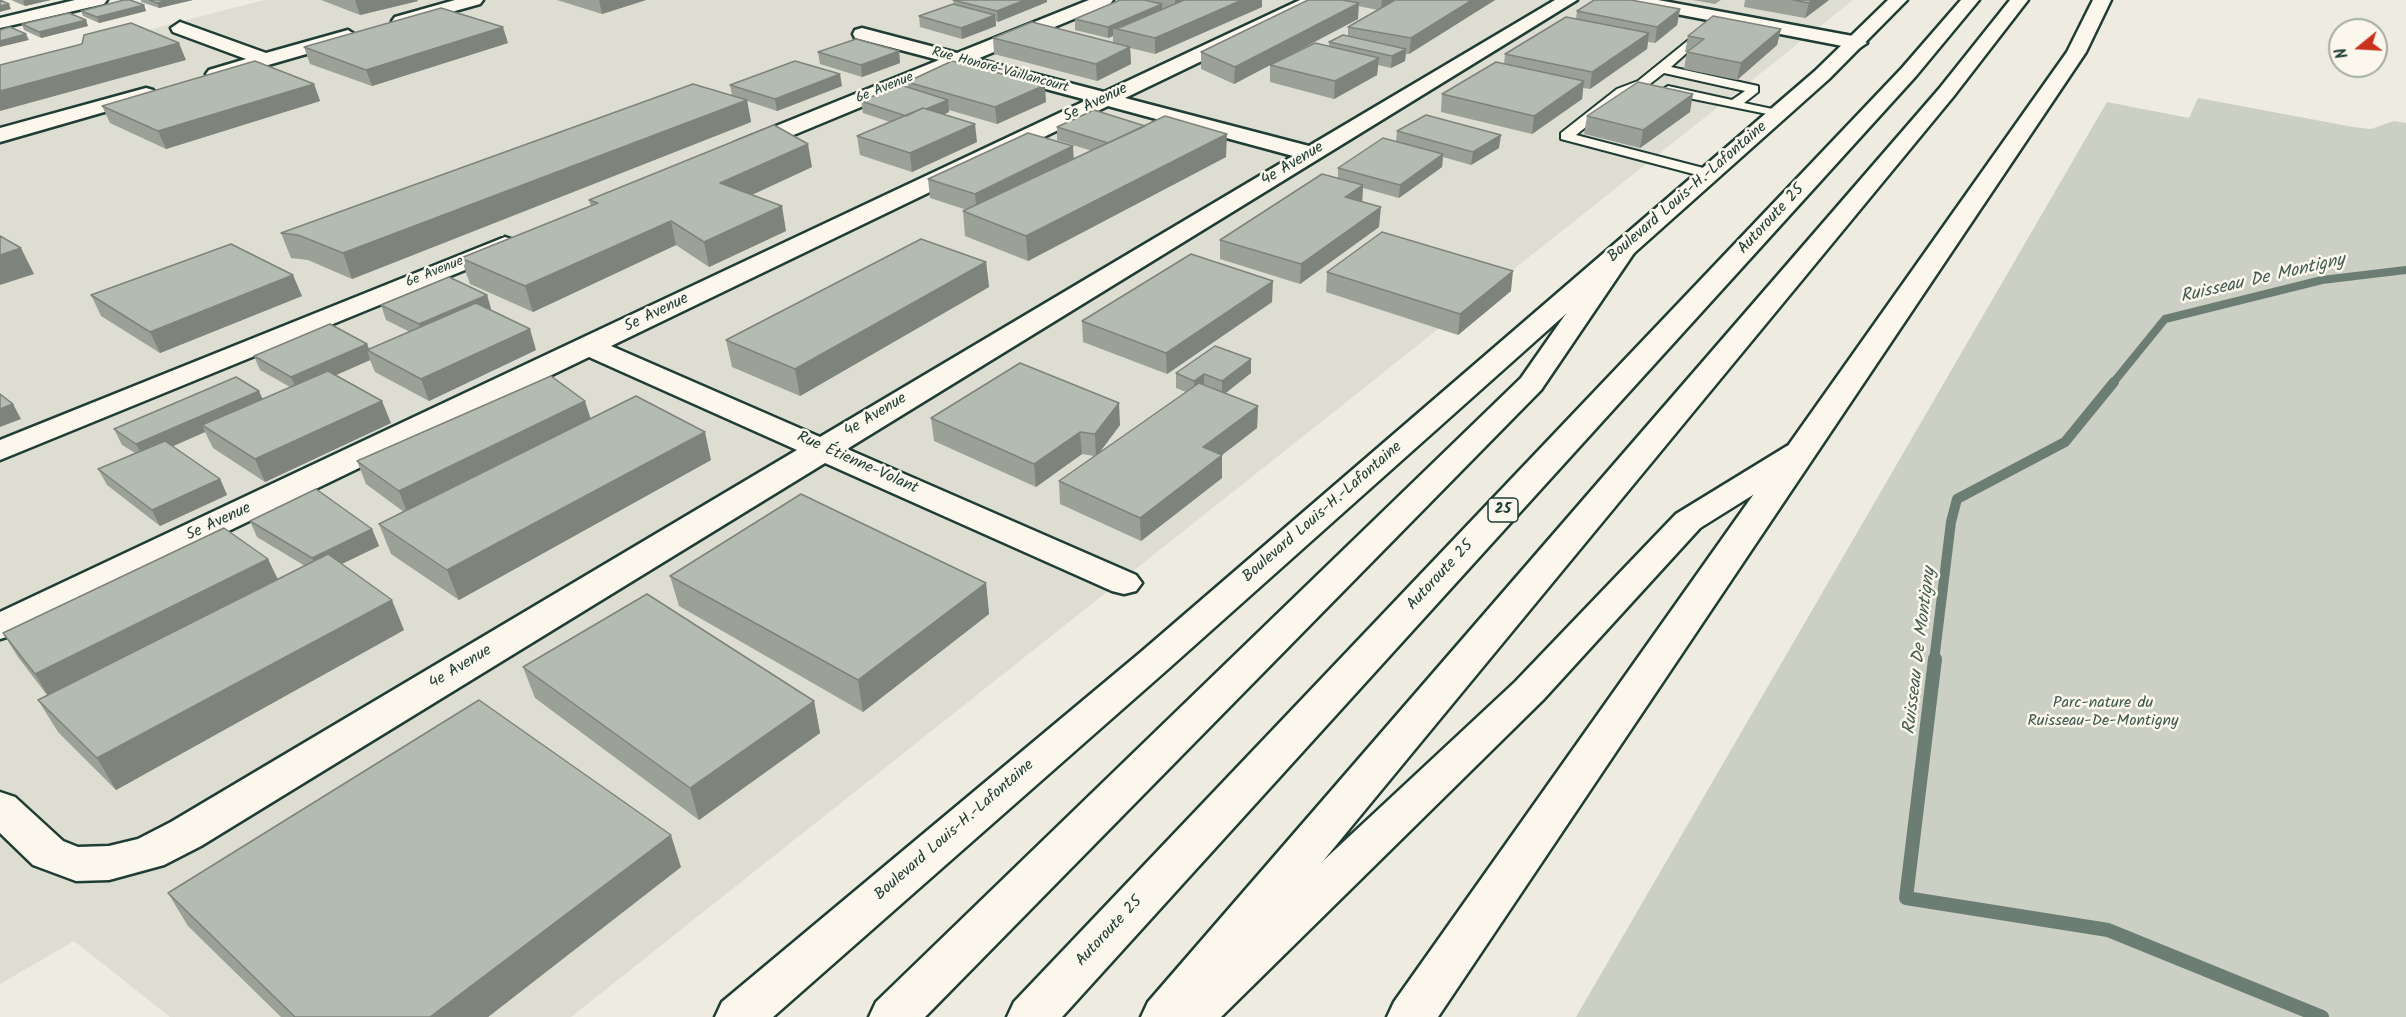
<!DOCTYPE html>
<html>
<head>
<meta charset="utf-8">
<style>
  body { margin:0 }
  #map { position:relative; width:2406px; height:1017px; overflow:hidden; background:#eeece1; font-family:Kalam,sans-serif }
  canvas { display:block }
  .north { position:absolute; left:2328px; top:18px; width:60px; height:60px; box-sizing:border-box; background:#fbf7ec; border:2px solid #a3ada2; border-radius:50%; rotate:252deg; font-size:16px; font-weight:700; line-height:24px; text-align:center; color:#1f3d34 }
  .north::after { content:''; display:block; margin:auto; width:21px; height:27px; background:#c8321e; clip-path:polygon(50% 0,100% 100%,50% 72%,0 100%) }
</style>
</head>
<body>
<div id="map">
<canvas width="2406" height="1017"></canvas>
<div class="north">N</div>
</div>
<script>
const c = document.querySelector('canvas').getContext('2d');
c.lineJoin = 'round';
function fillPath(path, color) { c.fillStyle = color; c.fill(path, 'evenodd'); }
const toPath = rows => new Path2D(rows.map(r => 'M' + r).join(''));
function strokePath(path, color, width, dash) { c.strokeStyle = color; c.lineWidth = width; c.lineCap = dash ? 'butt' : 'round'; c.setLineDash(dash || []); c.stroke(path); }
function label(font, color, halo, rows, align = 'center') {
  c.font = font + ' Kalam,sans-serif'; c.lineWidth = 5; c.setLineDash([]); c.textBaseline = 'middle'; c.strokeStyle = halo; c.fillStyle = color; for (const [text, x, y, turn = 0] of rows) {
    c.save(); c.translate(x, y); c.rotate((+turn || 0) * Math.PI / 180); c.textAlign = isNaN(turn) ? turn : align; if (halo) c.strokeText(text, 0, 0); c.fillText(text, 0, 0); c.restore();
  }
}
fillPath(toPath([
  [264,0,1853,0,571,1017,170,1017,74,941,0,984,0,68]
]), '#ddddd2');
fillPath(toPath([
  [2198,98,2353,127,2371,129,2394,121,2406,123,2406,1017,1576,1017,2107,102,2189,118]
]), '#cbcfc4');
strokePath(toPath([
  [2113,383,2165,319,2322,280,2406,270]
]), '#6c7d74', 8);
strokePath(toPath([
  [1934,661,1951,522,1957,499,2065,442,2114,382]
]), '#6c7d74', 10);
strokePath(toPath([
  [1935,659,1906,898,2108,930,2322,1017]
]), '#6c7d74', 14);
const service = toPath([
  [1701,30,1710,32,1671,67,1758,86,1758,92,1744,103,1782,111,1782,117,1664,93,1662,90,1668,86,1732,100,1745,91,1664,73,1646,87,1625,95,1576,135,1715,171,1715,177,1705,177,1561,139,1561,133,1617,89,1638,81,1701,30]
]);
const minor = toPath([
  [75,0,107,0,104,4,0,28,0,18,75,0],
  [455,0,483,0,480,4,401,26,392,21,395,17,455,0],
  [1089,0,1113,0,1110,4,977,59,1104,92,1300,0,1323,0,1320,4,1125,98,1309,146,1555,0,1577,0,847,449,1136,575,1142,583,1136,591,1124,594,1112,591,825,463,201,846,164,865,109,880,76,881,33,865,0,833,0,792,15,797,63,841,78,847,109,846,138,839,171,822,797,450,589,357,13,635,0,639,0,612,1087,100,960,66,750,153,734,153,731,148,734,143,939,60,855,38,853,34,855,30,862,28,957,53,1089,0],
  [1108,106,1293,156,820,437,611,346,1108,106],
  [1621,0,1658,0,1858,37,1867,43,1858,49,1630,5,1621,0],
  [180,22,266,53,348,30,357,36,355,40,216,80,209,78,206,74,209,70,246,59,173,32,171,28,180,22],
  [146,88,153,90,156,94,153,98,0,142,0,128,146,88],
  [505,237,514,240,518,245,514,250,0,460,0,440,505,237]
]);
const secondary = toPath([
  [1888,0,1907,0,1829,79,1167,670,773,1017,715,1017,722,1002,1141,652,1815,71,1888,0],
  [2093,0,2111,0,2086,52,1438,1017,1387,1017,1394,1002,2067,52,2093,0]
]);
const motorway = toPath([
  [1961,0,1979,0,1916,76,1062,1017,1007,1017,1014,1002,1902,68,1961,0],
  [2010,0,2028,0,1953,97,1323,861,1515,682,1676,514,1787,446,1798,444,1809,446,1814,453,1809,460,1700,528,1543,700,1221,1017,1141,1017,1148,1002,1939,89,2010,0],
  [1623,242,1632,245,1636,250,1541,390,925,1017,869,1017,876,1002,1521,378,1614,245,1623,242]
]);
strokePath(service, '#1f3d34', 4);
strokePath(minor, '#1f3d34', 5);
strokePath(secondary, '#1f3d34', 5);
strokePath(motorway, '#1f3d34', 5);
fillPath(service, '#fbf7ec');
fillPath(minor, '#fbf7ec');
fillPath(secondary, '#fbf7ec');
fillPath(motorway, '#fbf7ec');
fillPath(toPath([
  [11,0,51,0,25,6],
  [141,0,193,0,159,8,141,2],
  [321,0,417,0,418,1,360,15],
  [557,0,646,0,602,14],
  [953,0,1047,2,998,22,996,21,996,26,962,39,920,27,919,16,954,4],
  [1120,0,1262,0,1262,7,1155,54,1130,48,1131,64,1097,81,994,54,993,38,1113,43,1113,36,1108,38,1075,30,1075,19],
  [1308,0,1495,0,1409,54,1406,54,1405,61,1391,68,1378,65,1377,75,1334,99,1270,82,1270,65,1234,84,1201,69,1201,52],
  [1358,6,1378,10,1348,27,1348,36,1329,42,1329,46,1280,60,1358,19],
  [1693,0,1721,0,1715,4],
  [1745,0,1829,0,1805,18,1744,7],
  [144,5,146,11,99,23,83,16,81,11],
  [1680,9,1677,25,1655,43,1648,42,1647,49,1590,89,1583,88,1582,99,1532,134,1441,112,1442,94,1504,64,1505,54,1576,19,1577,11],
  [22,24,88,26,41,38,24,30],
  [1781,29,1777,45,1737,80,1684,69,1687,52,1685,52,1688,36],
  [508,43,372,86,310,64,304,47],
  [899,51,900,63,862,77,820,64,818,52],
  [907,82,1046,102,997,124,949,110,949,112,944,114,977,142,912,172,860,155,857,136,890,122,863,113,861,101,908,87],
  [314,84,320,101,166,149,110,123,102,106],
  [730,85,842,86,777,111,747,101,751,122,352,279,308,260,291,258,281,233,732,95],
  [1690,112,1640,148,1584,134,1587,116],
  [1057,127,1226,157,1028,261,965,236,963,211,967,210,930,198,928,179,1074,159,1092,151,1057,140],
  [1397,131,1499,148,1471,165,1443,157,1442,167,1399,198,1363,188,1362,202,1379,227,1300,284,1220,259,1220,240,1338,178,1338,168,1396,141],
  [812,167,752,195,786,231,709,267,676,245,533,312,470,284,461,258,591,206,589,200],
  [986,262,989,287,800,396,732,367,726,340],
  [1327,272,1511,291,1458,335,1326,292],
  [91,295,302,296,160,353,101,316],
  [487,295,491,309,489,310,536,350,429,401,375,372,370,360,336,375,391,423,265,482,213,448,205,432,173,446,220,479,227,495,160,526,107,485,98,469,135,453,122,445,114,429,263,399,290,387,260,370,254,356,367,344,369,349,410,332,386,320,381,305],
  [1272,302,1167,374,1083,342,1082,321],
  [1176,373,1251,373,1225,393,1258,406,1257,428,1222,455,1222,478,1141,541,1060,504,1059,481,1094,456,1082,454,1036,487,934,441,931,418,1120,425,1100,452,1186,392,1176,388],
  [590,419,711,460,459,600,391,554,379,524,404,512,366,484,357,461],
  [250,521,372,529,379,546,341,564,404,630,116,790,58,732,38,700,47,695,18,657,3,633,268,559,278,579,305,566,257,537],
  [670,576,986,583,989,614,863,712,679,606],
  [523,667,814,701,820,733,699,820,535,698],
  [681,867,488,1017,281,1017,188,926,168,893]
]), '#9ba197');
fillPath(toPath([
  [25,0,51,0,25,6,23,1],
  [168,0,193,0,159,8,157,3],
  [355,0,417,0,418,1,360,15],
  [599,0,646,0,602,14],
  [1025,0,1047,0,1047,2,998,22,997,11],
  [1175,0,1201,0,1175,12],
  [1242,0,1262,0,1262,7,1155,54,1155,38],
  [1382,0,1402,0,1381,11],
  [1472,0,1495,0,1409,54,1411,38],
  [1812,0,1829,0,1805,18,1809,3],
  [1359,3,1358,19,1234,84,1235,67],
  [9,4,11,9,0,12,0,6],
  [1162,4,1162,15,1125,31,1113,28,1113,36,1108,38,1108,27],
  [144,5,146,11,99,23,97,17],
  [1680,9,1677,25,1655,43,1657,27],
  [995,15,996,26,962,39,961,28],
  [86,20,88,26,41,38,39,32],
  [503,27,508,43,372,86,366,70],
  [1781,29,1777,45,1737,80,1741,63],
  [1649,33,1647,49,1590,89,1592,72],
  [26,34,29,40,0,47,0,41],
  [179,43,186,60,0,111,0,91],
  [1130,47,1131,64,1097,81,1096,64],
  [1406,49,1405,61,1391,68,1392,56],
  [899,51,900,63,862,77,861,65],
  [1379,58,1377,75,1334,99,1335,81],
  [840,74,842,86,777,111,775,99],
  [1584,81,1582,99,1532,134,1534,116],
  [314,84,320,101,166,149,158,131],
  [1045,85,1046,102,997,124,995,107],
  [1693,94,1690,112,1640,148,1643,130],
  [747,100,751,122,352,279,343,253],
  [948,100,949,112,909,129,908,116],
  [975,124,977,142,912,172,910,153],
  [1227,134,1226,157,1028,261,1026,236],
  [1501,135,1499,148,1471,165,1473,152],
  [808,144,812,167,725,207,720,183],
  [1073,146,1074,164,977,213,975,194],
  [1443,154,1442,167,1399,198,1400,185],
  [1363,185,1362,204,1345,197],
  [782,206,786,231,709,267,704,242],
  [1381,207,1379,227,1300,284,1301,264],
  [671,221,676,245,533,312,525,286],
  [21,248,34,274,0,285,0,255],
  [986,262,989,287,800,396,795,369],
  [1513,271,1511,291,1458,335,1460,314],
  [293,275,302,296,160,353,150,332],
  [1273,281,1272,302,1167,374,1166,353],
  [487,295,491,309,424,338,419,324],
  [530,329,536,350,429,401,421,379],
  [367,344,370,352,367,350,370,360,298,392,291,377],
  [1251,359,1251,373,1222,396,1222,381],
  [1204,374,1204,389,1194,396,1194,381],
  [259,391,266,406,202,425,205,432,144,459,136,444],
  [382,401,391,423,265,482,255,459],
  [585,401,592,423,408,515,399,491],
  [1119,403,1120,425,1096,457,1095,434],
  [13,404,21,419,0,427,0,409],
  [1258,406,1257,428,1222,455,1222,478,1141,541,1140,518,1203,447],
  [705,432,711,460,459,600,447,570],
  [1080,432,1082,454,1036,487,1034,464],
  [220,479,227,495,160,526,152,510],
  [372,529,379,546,319,575,312,558],
  [268,559,279,583,50,699,35,674],
  [986,583,989,614,863,712,858,680],
  [392,600,404,630,116,790,97,758],
  [814,701,820,733,699,820,690,788],
  [671,835,681,867,488,1017,430,1017]
]), '#7e837b');
const building = toPath([
  [0,0,9,4,0,6,0,0],
  [124,0,130,0,144,5,97,17,81,11,124,0],
  [149,0,168,0,157,3,149,0],
  [953,0,1025,0,997,11,953,0],
  [1120,0,1144,0,1162,4,1108,27,1075,19,1120,0],
  [1184,0,1242,0,1155,38,1113,28,1121,27,1184,0],
  [1308,0,1342,0,1359,3,1235,67,1201,52,1308,0],
  [1395,0,1472,0,1411,38,1348,27,1395,0],
  [1594,0,1631,0,1680,9,1657,27,1577,11,1594,0],
  [1793,0,1812,0,1809,3,1793,0],
  [953,4,995,15,961,28,919,16,953,4],
  [441,8,503,27,366,70,304,47,441,8],
  [69,13,86,20,39,32,22,24,69,13],
  [1713,16,1781,29,1741,63,1687,52,1704,39,1688,36,1713,16],
  [1566,17,1649,33,1592,72,1505,54,1566,17],
  [1032,22,1130,47,1096,64,993,38,1032,22],
  [131,23,179,43,0,91,0,65,82,44,84,35,131,23],
  [10,27,26,34,0,41,0,30,10,27],
  [1343,35,1406,49,1392,56,1329,42,1343,35],
  [856,39,899,51,861,65,818,52,856,39],
  [1315,43,1379,58,1335,81,1270,65,1315,43],
  [255,61,314,84,158,131,102,106,255,61],
  [795,61,840,74,775,99,730,85,795,61],
  [952,61,1045,85,995,107,907,82,952,61],
  [1496,62,1584,81,1534,116,1442,94,1496,62],
  [1638,82,1693,94,1643,130,1587,116,1638,82],
  [693,84,747,100,343,253,298,235,281,233,693,84],
  [901,85,948,100,926,109,923,108,906,116,861,101,901,85],
  [923,108,975,124,910,153,857,136,923,108],
  [1094,110,1145,126,1108,143,1057,127,1094,110],
  [1426,115,1501,135,1473,152,1397,131,1426,115],
  [1165,116,1227,134,1026,236,963,211,1165,116],
  [774,125,808,144,720,183,782,206,704,242,671,221,525,286,461,258,598,203,589,200,774,125],
  [1028,133,1073,146,975,194,928,179,1028,133],
  [1383,138,1443,154,1400,185,1338,168,1383,138],
  [1322,174,1363,185,1345,197,1381,207,1301,264,1220,240,1322,174],
  [1382,232,1513,271,1460,314,1327,272,1382,232],
  [0,236,21,248,0,255,0,236],
  [921,239,986,262,795,369,726,340,921,239],
  [231,244,293,275,150,332,91,295,231,244],
  [1191,254,1273,281,1166,353,1082,321,1191,254],
  [449,277,487,295,419,324,381,305,449,277],
  [476,303,530,329,421,379,367,350,476,303],
  [330,324,367,344,291,377,254,356,330,324],
  [1215,346,1251,359,1222,381,1204,374,1194,381,1176,373,1215,346],
  [1020,363,1119,403,1095,434,1080,432,1034,464,931,418,1020,363],
  [328,371,382,401,255,459,202,425,328,371],
  [551,376,585,401,399,491,357,461,551,376],
  [236,377,259,391,136,444,114,429,236,377],
  [1199,383,1258,406,1203,447,1222,455,1140,518,1059,481,1199,383],
  [0,394,13,404,0,409,0,394],
  [636,396,705,432,447,570,379,524,636,396],
  [165,441,220,479,152,510,98,469,165,441],
  [316,489,372,529,312,558,250,521,316,489],
  [801,494,986,583,858,680,670,576,801,494],
  [224,528,268,559,35,674,3,633,224,528],
  [328,554,392,600,97,758,38,700,328,554],
  [647,594,814,701,690,788,523,667,647,594],
  [479,700,671,835,430,1017,295,1017,168,893,479,700]
]);
fillPath(building, '#b4bbb0');
strokePath(building, '#7e837b', 1.5);
label('14px', '#1f3d34', '#fbf7ec', [
  ["Rue Honoré-Vaillancourt",1000,71,15],
  ["6e Avenue",885,89,-22],
  ["6e Avenue",435,273,-22]
]);
for (const [x, y, w] of [
  [1503,510,30]
]) { const box = new Path2D(); box.roundRect(x - w / 2, y - 12, w, 24, 4.5); c.fillStyle = '#fbf7ec'; c.fill(box); strokePath(box, '#1f3d34', 1.5); }
label('bold 15px', '#1f3d34', null, [
  ["25",1503,510]
]);
label('16px', '#1f3d34', '#fbf7ec', [
  ["5e Avenue",1096,104,-26],
  ["4e Avenue",1293,165,-31],
  ["Boulevard Louis-H.-Lafontaine",1688,193,-41],
  ["Autoroute 25",1772,220,-47],
  ["5e Avenue",657,314,-26],
  ["4e Avenue",876,416,-31],
  ["Rue Étienne-Volant",857,464,24],
  ["Boulevard Louis-H.-Lafontaine",1323,513,-41],
  ["5e Avenue",219,523,-25],
  ["Autoroute 25",1441,576,-47],
  ["4e Avenue",461,668,-31],
  ["Boulevard Louis-H.-Lafontaine",955,831,-41],
  ["Autoroute 25",1110,932,-47]
]);
label('16px', '#415a51', '#fbf7ec', [
  ["Parc-nature du",2103,704],
  ["Ruisseau-De-Montigny",2103,722]
]);
label('italic 18px', '#455d54', '#fbf7ec', [
  ["Ruisseau De Montigny",2263,280,-13],
  ["Ruisseau De Montigny",1921,651,-83]
]);
</script>
</body>
</html>
